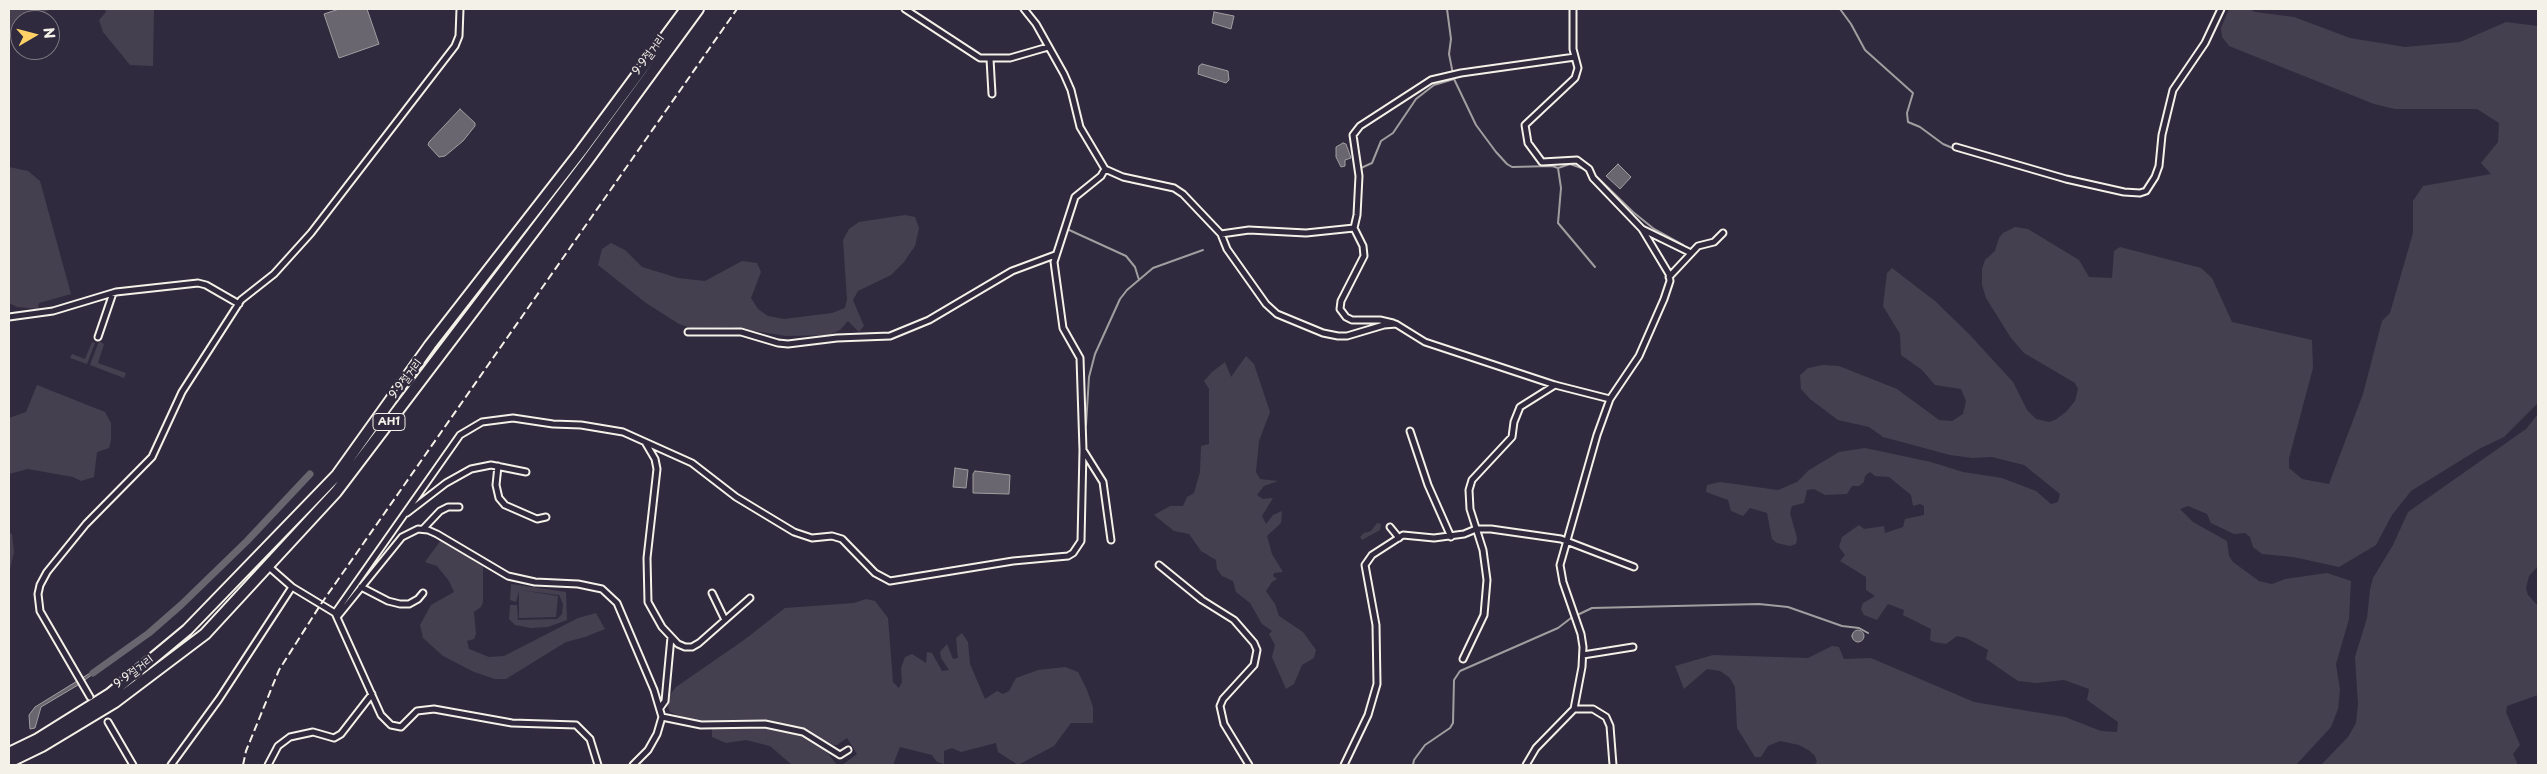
<!DOCTYPE html>
<html>
<head>
<meta charset="utf-8">
<style>
  body { margin:0 }
  #map { position:relative; width:2547px; height:774px; overflow:hidden; background:#2f2a3d; font-family:"Playpen Sans",sans-serif }
  canvas { display:block }
  .frame { position:absolute; inset:0; border:10px solid #f4f1e8; pointer-events:none }
  .north { position:absolute; left:10px; top:10px; width:50px; height:50px; box-sizing:border-box; background:#2f2a3d; border:1px solid #7e7a81; border-radius:50%; rotate:82deg; font-size:14px; font-weight:700; line-height:20px; text-align:center; color:#f4f1e8 }
  .north::after { content:''; display:block; margin:auto; width:18px; height:22px; background:#ffd166; clip-path:polygon(50% 0,100% 100%,50% 72%,0 100%) }
</style>
</head>
<body>
<div id="map">
<canvas width="2547" height="774"></canvas>
<div class="frame"></div>
<div class="north">N</div>
</div>
<script>
const c = document.querySelector('canvas').getContext('2d');
c.lineJoin = 'round';
function fillPath(path, color) { c.fillStyle = color; c.fill(path, 'evenodd'); }
const toPath = rows => new Path2D(rows.map(r => 'M' + r).join(''));
function strokePath(path, color, width, dash) { c.strokeStyle = color; c.lineWidth = width; c.lineCap = dash ? 'butt' : 'round'; c.setLineDash(dash || []); c.stroke(path); }
function label(font, color, halo, rows, align = 'center') {
  c.font = font + ' "Playpen Sans","Poor Story",sans-serif'; c.lineWidth = 4.5; c.setLineDash([]); c.textBaseline = 'middle'; c.strokeStyle = halo; c.fillStyle = color; for (const [text, x, y, turn = 0] of rows) {
    c.save(); c.translate(x, y); c.rotate((+turn || 0) * Math.PI / 180); c.textAlign = isNaN(turn) ? turn : align; if (halo) c.strokeText(text, 0, 0); c.fillText(text, 0, 0); c.restore();
  }
}
fillPath(toPath([
  [9,9,51,9,27,20,20,20,20,23,9,34],
  [105,9,154,9,153,66,130,65,103,32,99,20,106,12],
  [2229,9,2250,9,2255,12,2294,17,2350,38,2405,47,2460,42,2506,22,2538,26,2538,403,2504,437,2479,449,2411,491,2392,515,2376,545,2339,567,2293,557,2262,554,2253,547,2250,537,2245,533,2234,534,2211,523,2207,514,2188,506,2180,509,2193,522,2227,541,2229,556,2233,562,2259,581,2272,584,2285,579,2327,573,2351,581,2349,619,2336,664,2340,690,2338,709,2331,727,2296,765,1814,765,1817,762,1815,756,1810,751,1799,745,1780,741,1768,746,1761,757,1755,757,1737,728,1735,687,1730,678,1720,671,1707,669,1684,689,1675,666,1713,655,1808,658,1832,646,1839,647,1844,659,1871,658,1974,702,2065,717,2101,731,2117,732,2118,722,2087,700,2089,689,2064,680,2037,683,2018,681,1986,659,1988,650,1966,638,1957,636,1946,644,1934,642,1930,640,1931,629,1903,615,1904,610,1888,604,1877,620,1864,615,1861,609,1863,603,1875,596,1866,590,1866,577,1840,561,1845,555,1839,547,1842,537,1859,525,1864,529,1884,526,1885,533,1903,527,1905,519,1924,515,1924,506,1920,504,1913,506,1911,495,1889,477,1875,476,1870,472,1865,476,1864,482,1859,486,1852,486,1847,494,1825,495,1814,489,1807,490,1804,503,1792,506,1790,513,1797,538,1796,544,1790,546,1777,543,1772,539,1767,513,1750,508,1743,516,1731,511,1728,500,1706,492,1707,485,1720,482,1778,490,1797,482,1809,470,1839,452,1865,448,1931,462,1963,472,2002,478,2036,491,2051,504,2058,502,2060,494,2024,465,1992,457,1972,458,1950,455,1883,437,1869,427,1838,420,1810,399,1801,389,1800,375,1808,368,1823,365,1839,366,1897,389,1939,420,1952,421,1963,414,1966,401,1961,389,1935,385,1922,370,1901,355,1900,334,1883,306,1887,273,1892,268,1935,301,1969,334,2013,382,2027,410,2036,419,2049,422,2055,420,2066,412,2075,401,2078,389,2075,383,2024,353,2011,338,1986,298,1982,285,1982,269,1985,260,1995,251,1999,238,2003,233,2015,227,2028,229,2079,260,2089,277,2112,278,2114,251,2120,247,2201,268,2212,278,2232,322,2312,340,2313,368,2289,458,2289,468,2302,479,2329,484,2363,394,2382,321,2390,313,2413,233,2413,201,2423,186,2491,174,2481,163,2498,142,2499,123,2477,109,2395,109,2374,104,2229,46,2222,37,2221,28],
  [9,167,28,171,40,181,71,294,39,303,38,309,17,307,9,303],
  [905,215,915,217,919,228,915,246,904,262,891,275,858,291,853,300,864,326,859,332,848,321,840,330,829,335,786,336,731,327,691,328,679,324,646,303,598,265,602,249,611,243,625,250,642,267,678,278,705,281,742,261,757,263,761,272,751,298,758,309,768,316,784,319,832,313,845,308,847,299,843,240,849,229,859,222],
  [99,341,104,344,98,363,126,373,124,378,90,365],
  [92,342,95,343,87,364,70,358,72,354,85,359],
  [1246,356,1254,364,1270,412,1259,441,1256,472,1260,479,1278,481,1264,486,1257,495,1263,499,1273,498,1262,516,1266,524,1273,515,1282,511,1281,523,1267,536,1272,554,1283,572,1274,573,1273,576,1277,579,1272,582,1266,591,1275,604,1279,616,1303,632,1316,650,1314,658,1302,665,1294,684,1286,689,1272,657,1275,645,1269,634,1272,631,1262,624,1250,603,1236,592,1233,581,1222,576,1217,569,1216,560,1201,551,1189,534,1174,531,1154,515,1170,506,1183,506,1187,497,1194,493,1200,472,1201,446,1209,444,1209,389,1204,381,1212,372,1225,362,1231,377],
  [37,385,105,412,111,423,111,440,109,448,97,452,94,477,81,481,73,477,28,469,9,474,9,418,26,412],
  [2538,414,2538,566,2529,576,2526,588,2528,595,2538,606,2538,695,2507,706,2506,712,2520,745,2513,754,2518,765,2321,765,2348,737,2356,723,2358,704,2355,657,2367,618,2370,590,2373,578,2393,545,2408,512,2526,429],
  [1377,523,1381,524,1380,530,1362,540,1360,537,1364,533,1371,531],
  [9,533,12,534,14,552,9,574],
  [441,540,481,563,483,566,483,602,481,607,474,612,476,634,474,639,467,641,469,649,489,657,504,656,578,618,596,613,605,629,585,637,566,642,506,679,495,679,474,672,443,656,423,638,420,625,431,605,454,592,449,581,437,566,425,562],
  [511,584,566,592,567,620,548,627,531,628,515,625,509,619,510,605,517,605,518,620,557,619,562,614,563,604,559,595,520,590,558,596,556,617,519,618,519,591,516,602,510,600],
  [866,599,875,601,888,618,893,682,899,688,902,682,901,668,905,657,912,654,926,663,927,652,932,653,942,671,949,670,941,658,940,652,947,644,953,659,958,658,956,638,962,633,968,642,970,664,985,699,997,691,1003,694,1009,691,1016,678,1038,670,1065,667,1078,672,1087,690,1093,707,1093,723,1071,723,1054,746,1018,765,998,752,996,743,961,752,952,748,944,751,944,764,937,762,932,755,900,747,893,765,842,765,857,754,847,738,837,745,833,745,803,729,764,721,712,723,685,718,670,712,667,704,669,696,676,687,744,640,785,608,854,603],
  [765,726,803,734,823,747,837,765,792,765,770,746,746,740,726,743,712,737,712,727]
]), '#454050');
const water = toPath([
  [339,9,367,9,379,44,339,58,324,14,339,9],
  [1214,12,1234,16,1231,29,1212,23,1214,12],
  [1202,64,1228,71,1229,80,1226,83,1198,74,1199,66,1202,64],
  [460,109,475,123,475,126,463,141,445,156,439,157,428,145,429,142,460,109],
  [1343,143,1346,144,1351,158,1345,160,1345,166,1341,167,1336,157,1336,147,1343,143],
  [1618,164,1631,177,1620,189,1606,176,1618,164],
  [955,468,968,470,966,488,953,487,955,468],
  [975,471,1010,475,1009,494,973,493,973,474,975,471],
  '1852 636a6 6 0 1 1 12 0a6 6 0 1 1-12 0Z',
  [100,667,101,668,78,685,41,707,35,728,30,729,29,715,35,707,100,667]
]);
fillPath(water, '#6a6670');
strokePath(water, '#a19ea0', 1);
strokePath(toPath([
  [1447,9,1451,39,1449,54,1454,79,1476,125,1496,152,1507,164,1512,167,1552,166,1558,168,1570,164,1587,170],
  [1840,9,1851,24,1865,50,1913,93,1907,113,1908,122,1920,127,1943,144,1962,152],
  [1361,168,1372,163,1381,141,1393,133,1416,99,1434,85,1454,79],
  [1558,168,1561,188,1558,223,1595,267],
  [1593,173,1633,212,1654,229,1683,245],
  [1067,229,1126,256,1135,267,1139,280],
  [1086,425,1089,377,1095,354,1120,299,1127,290,1153,268,1203,250],
  [122,752,130,765],
  [1413,765,1414,760,1425,745,1450,728,1453,723,1454,680,1460,671,1558,628,1571,618,1592,608,1759,604,1788,607,1842,626,1859,628,1868,633]
]), '#a19ea0', 2);
strokePath(toPath([
  [93,673,149,633,181,605,247,541,310,474]
]), '#6a6670', 7);
const street = toPath([
  [905,9,980,58,1010,58,1048,47],
  [1024,9,1036,24,1064,74,1071,90,1080,127,1105,169,1123,177,1174,188,1183,194,1221,234,1227,249,1266,304,1277,314,1323,333,1338,336,1347,336,1384,325,1396,324,1425,342,1555,385,1610,399],
  [990,59,992,94],
  [1956,147,2066,179,2124,192,2140,193,2146,191,2155,177,2159,166,2162,135,2173,90,2205,43,2221,9],
  [1105,169,1101,176,1075,197,1054,262,1063,328,1080,358,1083,450,1103,482,1111,540],
  [1354,228,1357,215,1359,176,1353,135,1360,126,1431,80,1461,73,1575,57],
  [1642,229,1691,253],
  [1221,234,1249,230,1306,233,1354,228,1363,246,1364,256,1341,301,1340,309,1346,317,1352,320,1380,320,1393,323],
  [1669,277,1698,246,1714,242,1723,233],
  [9,317,53,311,116,292,198,283,206,285,239,304],
  [688,332,741,332,778,343,788,344,837,338,890,336,929,320,1012,271,1055,255],
  [98,337,113,293],
  [1410,431,1428,485,1451,537],
  [645,442,655,459,657,469,647,558,648,602,662,627,678,644,685,647,692,647,699,643,750,598],
  [498,466,496,485,499,498,505,505,537,519,546,517],
  [407,513,446,483,471,469,491,465,526,472],
  [1390,527,1399,538],
  [423,529,440,511,448,507,459,507],
  [1159,565,1202,600,1234,620,1254,643,1257,650,1254,665,1223,699,1220,706,1224,724,1249,765],
  [268,566,292,587,335,613,381,715,391,725,401,727,417,711,434,709,512,723,576,725,590,739,598,765],
  [361,587,388,601,400,604,409,604,418,599,423,593],
  [712,593,725,620],
  [335,613,460,435,482,422,513,418,553,424,581,425,623,432,692,463,736,497,794,532,812,538,832,536,842,539,875,573,890,581,1013,561,1068,556,1073,553,1081,541,1083,450],
  [338,616,402,537,418,529,428,530,437,534,508,576,535,582,578,584,602,589,617,603,654,690,662,717,657,734,648,750,633,765],
  [1583,655,1633,647],
  [1463,659,1484,615,1487,580,1483,550,1470,509,1469,490,1472,480,1512,437,1514,422,1520,407,1555,385],
  [90,697,40,611,38,594,40,585,47,572,86,524,152,457,182,392,241,300,274,274,311,233,455,46,459,36,460,9],
  [660,708,665,701,671,637],
  [1574,709,1593,709,1606,717,1610,726,1613,765],
  [662,717,701,725,765,724,803,732,840,755,848,750],
  [108,722,133,765],
  [171,765,219,699,292,587],
  [268,765,278,746,290,737,313,732,334,738,341,734,372,694],
  [1344,765,1368,715,1377,684,1376,625,1365,565,1372,555,1403,535,1434,538,1464,534,1476,529,1491,529,1561,539,1634,567],
  [1526,765,1536,748,1574,709,1582,667,1583,647,1581,634,1563,582,1560,565,1597,435,1610,399,1639,356,1664,299,1670,281,1669,274,1642,229,1593,178,1589,169,1577,160,1542,162,1528,143,1525,125,1575,78,1578,68,1573,49,1573,9]
]);
const highway = toPath([
  [9,753,38,739,110,694,187,630,337,475,430,345,581,151,686,9],
  [9,762,42,746,115,702,205,634,336,492,587,161,698,9]
]);
strokePath(street, '#f4f1e8', 9);
strokePath(highway, '#f4f1e8', 14);
strokePath(street, '#2f2a3d', 5);
strokePath(highway, '#2f2a3d', 10);
strokePath(toPath([
  [243,765,246,751,279,670,321,604,737,9]
]), '#f4f1e8', 2, [8, 4]);
for (const [x, y, w] of [
  [389,422,32]
]) { const box = new Path2D(); box.roundRect(x - w / 2, y - 8.5, w, 17, 4); c.fillStyle = '#2f2a3d'; c.fill(box); strokePath(box, '#f4f1e8', 1); }
label('bold 11px', '#f4f1e8', null, [
  ["AH1",389,422]
]);
label('12px', '#f4f1e8', '#2f2a3d', [
  ["9·9절거리",649,55,-54],
  ["9·9절거리",406,379,-53],
  ["9·9절거리",134,672,-37]
]);
</script>
</body>
</html>
